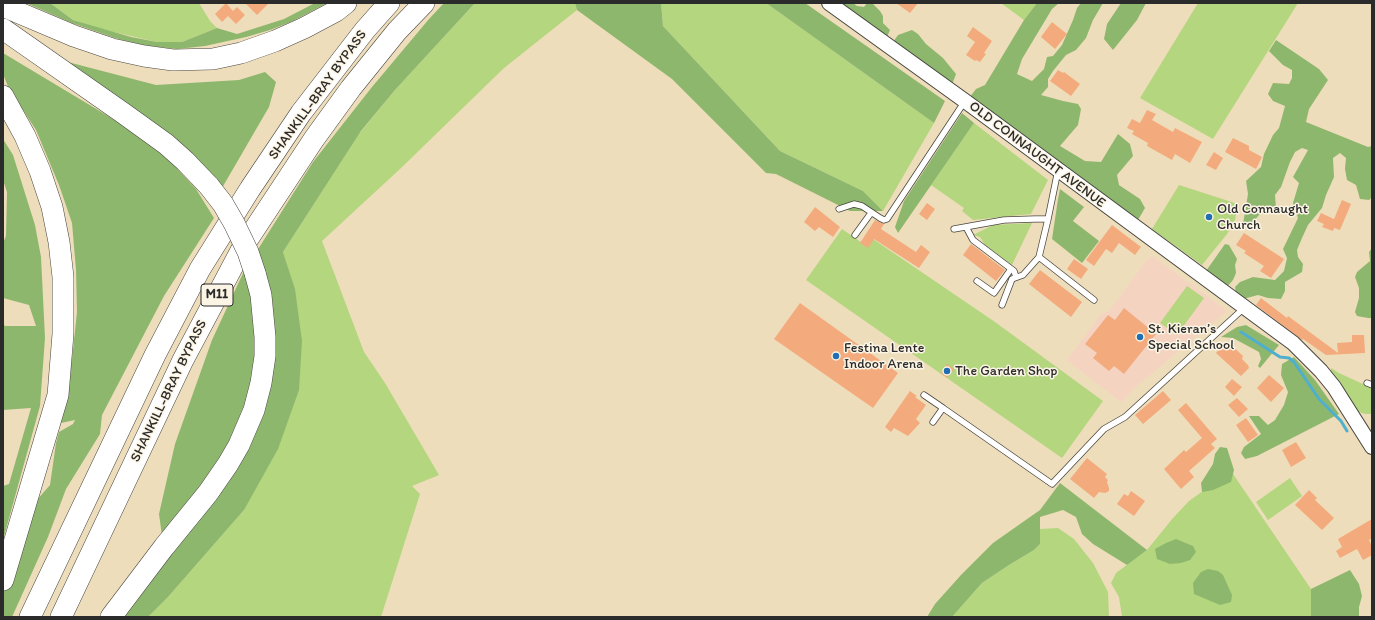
<!DOCTYPE html>
<html>
<head>
<meta charset="utf-8">
<style>
  body { margin:0 }
  #map { position:relative; width:1375px; height:620px; overflow:hidden; background:#eeddba; font-family:Itim,sans-serif }
  canvas { display:block }
  .frame { position:absolute; inset:0; border:4px solid #2b2b2b; pointer-events:none }
</style>
</head>
<body>
<div id="map">
<canvas width="1375" height="620"></canvas>
<div class="frame"></div>
</div>
<script>
const c = document.querySelector('canvas').getContext('2d');
c.lineJoin = 'round';
function fillPath(path, color) { c.fillStyle = color; c.fill(path, 'evenodd'); }
const toPath = rows => new Path2D(rows.map(r => 'M' + r).join(''));
function strokePath(path, color, width, dash) { c.strokeStyle = color; c.lineWidth = width; c.lineCap = dash ? 'butt' : 'round'; c.setLineDash(dash || []); c.stroke(path); }
function label(font, color, halo, rows, align = 'center') {
  c.font = font + ' Itim,sans-serif'; c.lineWidth = 3; c.setLineDash([]); c.textBaseline = 'middle'; c.strokeStyle = halo; c.fillStyle = color; for (const [text, x, y, turn = 0] of rows) {
    c.save(); c.translate(x, y); c.rotate((+turn || 0) * Math.PI / 180); c.textAlign = isNaN(turn) ? turn : align; if (halo) c.strokeText(text, 0, 0); c.fillText(text, 0, 0); c.restore();
  }
}
fillPath(toPath([
  [1152,256,1227,311,1139,384,1121,402,1067,360,1101,314,1109,311,1147,260]
]), '#f5d3c1');
fillPath(toPath([
  [50,3,199,3,210,21,217,28,182,42,157,42,105,30,73,20],
  [475,3,575,3,577,10,504,68,400,169,322,241,364,352,385,383,439,475,412,486,420,494,381,617,148,617,168,597,244,510,293,284,283,252,359,134,395,90],
  [661,3,766,3,934,123,883,211,863,191,780,151,663,26],
  [1001,3,1037,3,1024,20],
  [1198,3,1298,3,1213,139,1140,98],
  [974,123,1048,180,1031,214,973,220,962,211,964,208,931,185],
  [1179,185,1238,204,1235,220,1227,234,1202,265,1152,229],
  [1032,223,1012,265,985,245,980,237,973,235,993,225],
  [842,229,868,247,873,239,995,322,1103,401,1062,458,806,280],
  [1187,286,1204,298,1177,335,1160,323],
  [1331,368,1339,373,1365,385,1372,386,1372,414,1365,414,1359,412,1351,404,1331,373],
  [1231,471,1311,589,1311,617,1122,617,1119,597,1111,583,1116,573,1147,550,1173,518,1189,501],
  [1290,478,1302,496,1268,520,1256,502],
  [1058,528,1074,539,1093,563,1108,592,1109,617,952,617,982,583,1009,565,1034,550,1040,544,1040,529]
]), '#b3d67f');
fillPath(toPath([
  [26,3,50,3,73,20,131,37,157,42,182,42,217,28,237,34,284,19,315,3,327,3,293,21,270,30,246,37,205,46,177,49,141,45,115,38,72,23],
  [444,3,475,3,395,90,361,131,283,252,295,289,302,341,299,390,278,449,244,510,168,597,148,617,118,617,259,415,255,254,313,162,372,87,429,19],
  [575,3,661,3,663,26,780,151,863,191,883,211,850,211,776,174,766,173,672,79,577,10],
  [766,3,805,3,945,101,934,123],
  [840,3,853,3,857,6,864,7,867,3,872,3,880,11,883,16,883,23,890,30,887,37],
  [1037,3,1059,3,1052,9,1022,59,1017,74,1032,81,1044,69,1047,57,1053,56,1062,45,1073,20,1077,8,1081,3,1103,3,1093,20,1086,38,1076,50,1066,55,1053,71,1048,79,1048,87,1041,95,1063,101,1078,104,1081,109,1078,125,1060,146,1085,161,1101,162,1118,134,1130,144,1133,156,1117,175,1119,185,1140,199,1145,208,1138,220,969,98,976,89,985,85,1024,20],
  [1121,3,1146,3,1137,20,1113,50,1104,39,1107,24],
  [912,30,918,34,926,44,943,58,956,74,952,85,893,42,898,35],
  [1276,40,1319,69,1328,80,1309,109,1306,122,1368,147,1372,146,1372,197,1369,200,1360,199,1356,185,1347,180,1345,169,1346,158,1340,153,1333,158,1334,177,1326,195,1322,208,1308,225,1302,238,1297,250,1298,257,1303,264,1302,272,1285,282,1285,291,1281,299,1268,298,1258,295,1243,299,1236,294,1235,287,1240,282,1253,277,1275,280,1284,271,1287,258,1283,249,1298,218,1293,203,1299,183,1293,177,1308,150,1302,148,1295,152,1290,162,1281,187,1275,195,1276,208,1259,215,1249,227,1243,224,1248,194,1246,181,1261,167,1264,154,1273,135,1279,128,1285,106,1273,101,1268,94,1273,83,1289,84,1292,78,1292,70,1283,65,1269,51],
  [3,53,128,128,170,161,196,189,214,218,164,296,102,415,100,434,66,489,48,537,12,617,3,617,3,590,36,501,50,485,56,443,59,432,73,424,75,420,61,423,72,359,77,312,76,270,72,223,59,185,36,130,23,110,18,105,9,89,3,74],
  [64,61,156,85,239,80,265,72,276,82,269,107,222,188],
  [962,113,974,123,898,233,895,227,904,201],
  [3,139,13,155,35,225,41,257,45,338,40,406,3,540,3,486,9,484,31,408,3,410,3,324,5,326,36,326,29,305,3,298,3,243,6,236,7,192,3,180],
  [1060,189,1084,207,1073,221,1099,241,1082,263,1052,239,1058,199],
  [1225,244,1229,245,1237,259,1235,265,1236,273,1233,280,1227,287,1206,271],
  [1372,248,1372,318,1368,318,1357,316,1355,312,1359,298,1359,288,1355,277,1357,272,1370,261,1369,252],
  [244,271,254,304,254,368,244,414,217,473,162,536,159,514,175,444,212,340],
  [1246,325,1279,345,1260,368,1258,366,1261,359,1259,352,1233,338,1221,337,1237,327],
  [1294,357,1315,380,1339,414,1257,456,1245,459,1241,453,1244,447,1261,434,1249,416,1259,416,1268,425,1275,420,1284,405,1288,392,1281,375,1282,364],
  [1220,447,1227,448,1234,470,1231,482,1213,490,1202,492,1201,483,1213,464,1215,454],
  [1060,483,1147,550,1127,565,1093,544,1082,534,1076,517,1063,510,1040,517,1040,544,1034,550,1009,565,982,583,952,617,927,617,935,604,961,575,993,543,1040,510],
  [1176,539,1193,546,1196,552,1190,560,1181,563,1170,564,1157,559,1155,549,1166,543],
  [1208,569,1218,571,1223,575,1232,595,1231,602,1220,605,1194,594,1193,583,1201,572],
  [1350,570,1359,584,1362,596,1359,607,1359,617,1311,617,1311,589]
]), '#8eb76e');
strokePath(toPath([
  [1241,332,1280,357,1289,358,1294,362,1319,399,1341,421,1347,431]
]), '#4fafce', 3);
fillPath(toPath([
  [226,3,233,11,237,7,245,15,236,24,228,16,222,22,215,14],
  [245,3,269,3,257,15],
  [896,3,918,3,910,13],
  [1052,22,1067,34,1055,49,1041,37],
  [973,27,992,41,984,53,986,54,980,62,976,60,975,61,966,55,975,42,967,36],
  [1058,70,1063,73,1064,72,1080,84,1071,96,1050,81],
  [1147,110,1156,114,1152,120,1173,132,1175,128,1202,142,1190,163,1175,154,1172,160,1147,146,1148,143,1132,134,1134,131,1127,128,1132,119,1140,123],
  [1233,138,1249,146,1249,150,1262,157,1256,169,1225,152],
  [1214,152,1223,158,1216,170,1206,165],
  [1342,200,1351,204,1340,230,1334,228,1333,231,1322,227,1324,224,1317,221,1321,213,1334,219],
  [927,203,935,209,927,220,919,214],
  [815,207,840,227,833,237,819,227,815,231,804,222],
  [875,220,884,224,881,229,916,252,921,245,930,252,919,268,874,239,868,248,860,243],
  [1112,225,1141,247,1135,255,1119,243,1112,253,1106,249,1094,266,1086,260],
  [1244,233,1284,259,1271,278,1260,271,1264,266,1244,253,1246,251,1236,245],
  [971,244,1005,270,996,281,963,255],
  [1074,259,1088,269,1081,279,1067,269],
  [1040,270,1082,302,1071,317,1029,284],
  [1261,298,1287,318,1288,316,1338,353,1337,343,1352,342,1352,335,1364,335,1365,353,1326,355,1303,339,1302,340,1256,305],
  [800,303,898,373,873,408,774,339],
  [1124,308,1156,334,1124,374,1114,366,1109,371,1093,358,1097,353,1085,344,1108,315,1115,320],
  [1227,341,1243,356,1242,359,1248,365,1249,368,1241,376,1216,353],
  [947,364,954,369,947,378,941,373],
  [1269,375,1284,388,1271,402,1257,388],
  [1232,379,1242,387,1234,396,1225,387],
  [910,391,917,396,915,397,926,405,916,419,920,423,908,436,894,428,891,432,885,427],
  [1163,391,1171,400,1143,424,1135,415],
  [1237,398,1248,409,1239,417,1228,405],
  [1186,403,1217,439,1211,444,1215,448,1189,471,1194,477,1181,489,1164,469,1184,450,1186,452,1202,438,1178,410],
  [1246,418,1258,435,1248,442,1236,425],
  [1296,442,1306,458,1291,467,1282,450],
  [1087,458,1107,474,1105,477,1108,480,1107,482,1109,488,1109,491,1105,493,1099,492,1094,498,1070,479],
  [1309,490,1317,498,1315,500,1334,518,1322,530,1295,505],
  [1131,491,1145,501,1134,516,1117,504,1124,494,1128,496],
  [1372,519,1372,538,1369,540,1372,546,1372,555,1363,560,1357,549,1340,558,1336,551,1342,547,1338,539]
]), '#f3ab7d');
const service = toPath([
  [839,209,854,204,862,206,880,218,884,220,887,219,965,101],
  [966,227,973,240,1014,271,1016,277],
  [954,229,1004,220,1035,219,1048,219],
  [855,235,871,213],
  [1039,257,1094,300],
  [977,281,994,293,1011,269],
  [1002,305,1012,279,1023,275,1039,257,1048,219,1058,170],
  [1367,383,1372,385],
  [924,395,943,408],
  [933,422,943,408,1052,484,1104,429,1125,417,1244,308]
]);
const tertiary = toPath([
  [829,3,965,101,1293,343,1321,371,1334,387,1372,447]
]);
const motorway = toPath([
  [3,6,74,36,112,49,144,56,173,60,213,59,241,53,275,41,304,28,336,11,346,3],
  [3,29,123,113,166,144,185,161,209,186],
  [3,96,25,136,40,171,52,207,59,242,63,277,63,334,58,395,3,580],
  [30,617,155,355,200,269,250,189,301,113,365,30,389,3],
  [61,617,183,360,244,245,314,139,351,88,397,31,424,3],
  [111,617,164,547,208,493,228,464,239,445,254,410,261,383,265,356,265,337,261,295,255,273]
]);
strokePath(service, '#484640', 7);
strokePath(tertiary, '#484640', 16);
strokePath(motorway, '#484640', 22);
strokePath(service, '#fff', 5.5);
strokePath(tertiary, '#fff', 14);
strokePath(motorway, '#fff', 21);
const motorwayBridge = toPath([
  [209,186,223,204,234,223,248,252,255,273]
]);
strokePath(motorwayBridge, '#484640', 22, []);
strokePath(motorwayBridge, '#fff', 21);
for (const [x, y, r, color] of [
  [1209,217,4,"#1f6fb2"],
  [1140,337,4,"#1f6fb2"],
  [836,356,4,"#1f6fb2"],
  [947,371,4,"#1f6fb2"]
]) { const dot = new Path2D(); dot.arc(x, y, r, 0, 2 * Math.PI); c.fillStyle = color; c.fill(dot); strokePath(dot, '#fcf5e5', 1.5); }
for (const [x, y, w] of [
  [217,295,32]
]) { const box = new Path2D(); box.roundRect(x - w / 2, y - 11, w, 22, 3); c.fillStyle = '#fcf5e5'; c.fill(box); strokePath(box, '#2b2b2b', 1); }
label('bold 13px', '#2b2b2b', null, [
  ["M11",217,295]
]);
label('14px', '#2b2b2b', '#fcf5e5', [
  ["SHANKILL-BRAY BYPASS",318,95,-54],
  ["OLD CONNAUGHT AVENUE",1037,155,37],
  ["SHANKILL-BRAY BYPASS",169,391,-64]
]);
label('14px', '#2b2b2b', '#fcf5e5', [
  ["Old Connaught",1217,209],
  ["Church",1217,225],
  ["St. Kieran’s",1148,329],
  ["Special School",1148,345],
  ["Festina Lente",844,348],
  ["Indoor Arena",844,364],
  ["The Garden Shop",955,371]
], 'left');
</script>
</body>
</html>
